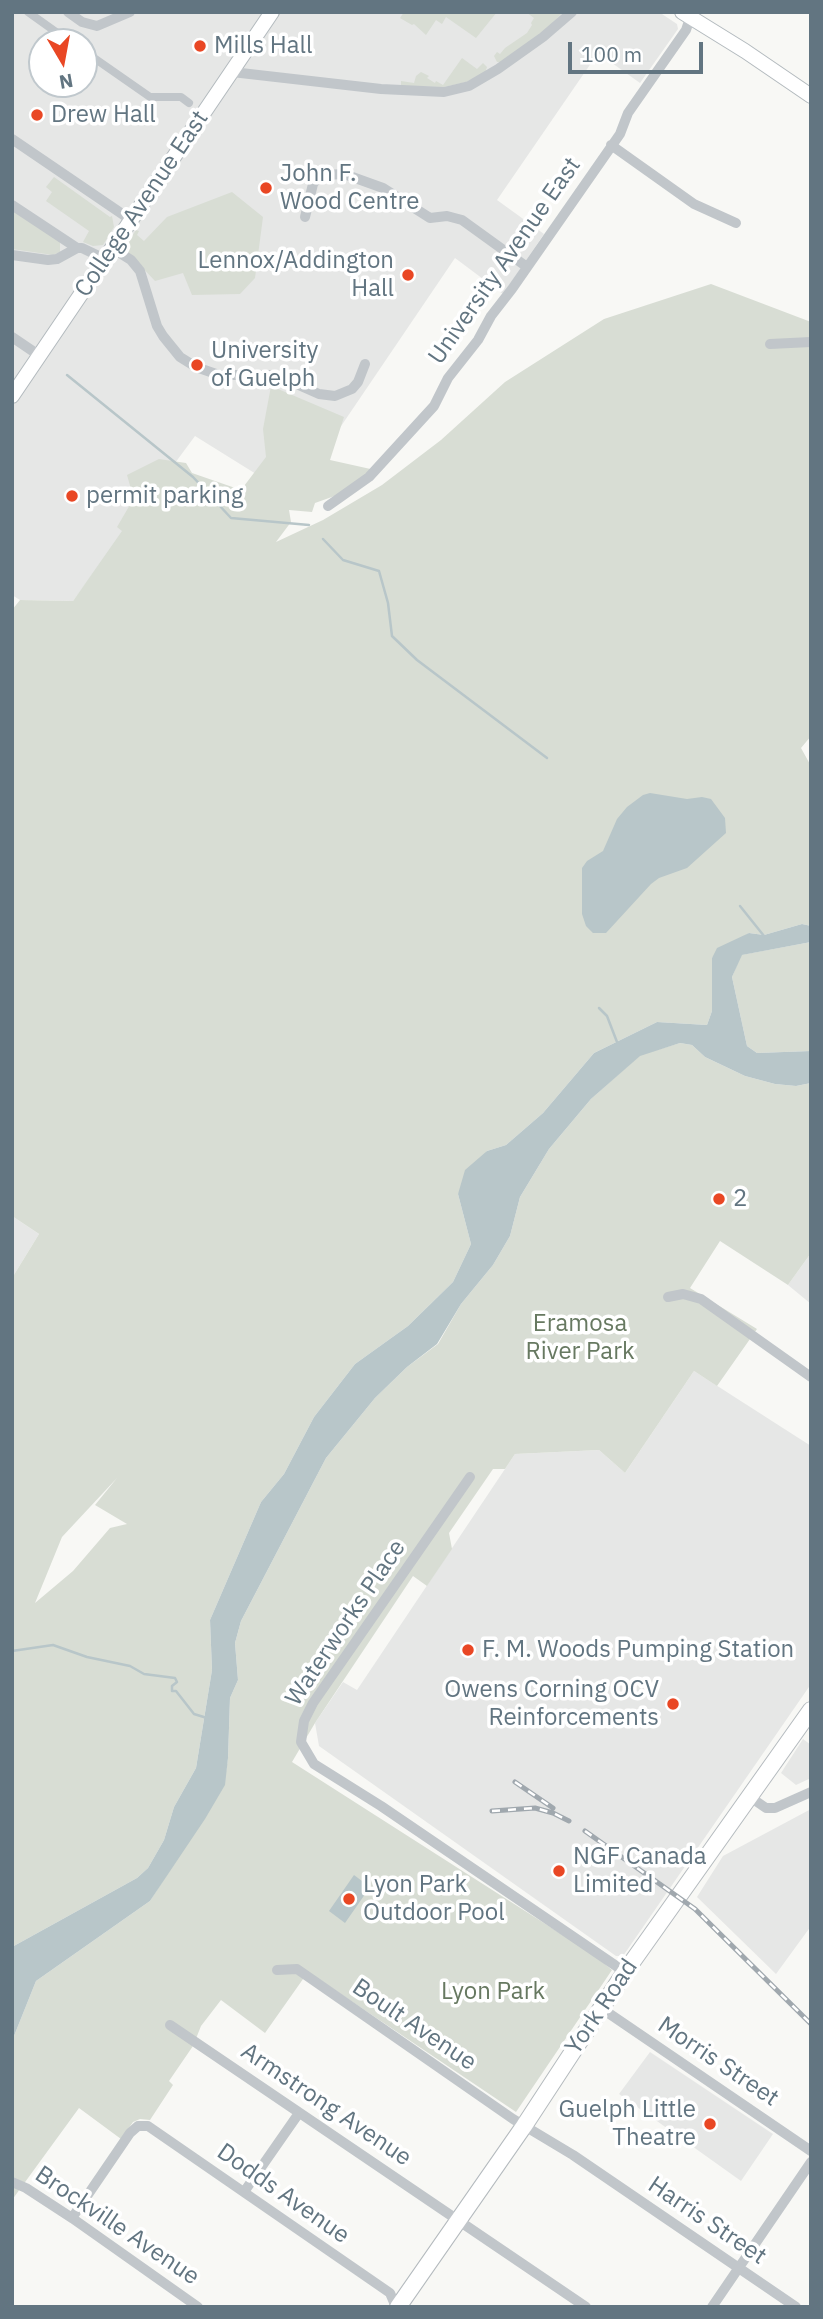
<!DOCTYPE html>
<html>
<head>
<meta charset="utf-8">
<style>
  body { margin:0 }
  #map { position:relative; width:823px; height:2319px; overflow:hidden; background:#f8f8f5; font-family:"IBM Plex Sans",sans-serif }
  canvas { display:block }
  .frame { position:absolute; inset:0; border:14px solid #627581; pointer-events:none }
  .north { position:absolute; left:28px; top:28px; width:70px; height:70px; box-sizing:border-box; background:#fff; border:2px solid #c0c8cd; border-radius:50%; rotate:170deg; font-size:19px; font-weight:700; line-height:28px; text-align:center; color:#627581 }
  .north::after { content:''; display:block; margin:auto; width:24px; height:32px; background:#e94724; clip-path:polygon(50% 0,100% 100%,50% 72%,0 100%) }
  .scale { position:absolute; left:568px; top:42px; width:135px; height:32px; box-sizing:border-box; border:4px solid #627581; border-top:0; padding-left:9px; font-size:21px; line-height:24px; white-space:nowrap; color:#627581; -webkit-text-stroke:5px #fff; paint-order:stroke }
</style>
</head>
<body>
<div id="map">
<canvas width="823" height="2319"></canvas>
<div class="frame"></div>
<div class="north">N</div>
<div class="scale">100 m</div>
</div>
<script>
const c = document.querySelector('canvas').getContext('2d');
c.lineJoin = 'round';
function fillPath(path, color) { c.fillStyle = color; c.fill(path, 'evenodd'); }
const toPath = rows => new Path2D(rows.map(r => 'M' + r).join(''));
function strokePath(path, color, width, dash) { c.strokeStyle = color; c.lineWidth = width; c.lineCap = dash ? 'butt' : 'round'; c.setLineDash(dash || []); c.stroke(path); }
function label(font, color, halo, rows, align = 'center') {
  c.font = font + ' "IBM Plex Sans",sans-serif'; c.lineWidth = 7; c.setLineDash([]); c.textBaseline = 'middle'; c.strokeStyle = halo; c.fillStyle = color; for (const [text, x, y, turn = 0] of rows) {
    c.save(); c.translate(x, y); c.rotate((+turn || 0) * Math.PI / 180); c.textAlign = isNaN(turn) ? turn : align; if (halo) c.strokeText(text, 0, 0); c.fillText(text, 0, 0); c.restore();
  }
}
fillPath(toPath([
  [12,12,659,12,677,24,678,29,640,83,598,53,497,200,544,234,503,294,455,258,293,497,195,436,73,601,20,600,12,595],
  [42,42,84,42,84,84,42,84],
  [12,1216,39,1234,12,1278],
  [811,1253,811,1304,788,1285],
  [694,1371,811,1446,811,1684,623,1956,616,1956,319,1746,315,1723,343,1682,357,1690,515,1454,599,1450,625,1473],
  [803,1739,811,1745,811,1778,796,1785,781,1773],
  [811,1809,811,1926,776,1974,697,1897,723,1856],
  [650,2052,773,2134,741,2181,619,2094]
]), '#e6e7e6');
fillPath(toPath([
  [404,12,497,12,476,38,446,17,442,24,436,20,426,35,414,24,412,25,400,18],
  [526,12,563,12,548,28,501,62,497,62,494,56,497,52,500,54,505,48,527,33,532,25,531,23,534,18],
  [462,58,477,69,483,63,487,67,485,73,466,82,444,87,401,86,401,81,414,83,416,76,421,72,429,76,427,78,435,83,436,81,443,85],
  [54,177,110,217,112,216,114,227,103,245,93,246,83,242,89,231,46,201,52,192,46,187],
  [232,192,263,217,255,278,240,294,192,295,183,273,155,281,127,251,125,247,136,230,139,231,137,235,144,241,167,217],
  [13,210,60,242,60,252,53,255,12,249],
  [711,284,811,322,811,736,801,748,811,766,811,926,802,924,764,935,749,933,712,958,712,1011,707,1025,657,1022,594,1053,543,1113,506,1145,487,1151,458,1194,471,1244,453,1282,408,1326,355,1364,314,1417,284,1474,261,1502,210,1620,212,1670,196,1768,174,1807,164,1840,148,1868,137,1878,12,1947,12,1278,39,1234,12,1216,12,610,20,600,73,601,122,531,117,527,131,503,131,489,127,475,159,459,186,463,192,473,241,490,266,457,263,429,271,386,344,417,330,460,375,470,343,493,315,503,312,512,289,510,291,522,276,542,323,520,382,485,441,440,505,382,604,319],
  [117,1478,95,1505,127,1524,110,1528,73,1571,35,1603,62,1537],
  [811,942,811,1051,757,1053,747,1046,732,977,741,955],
  [680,1043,692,1045,705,1057,745,1076,775,1084,796,1086,811,1083,811,1253,788,1285,720,1241,690,1288,757,1329,717,1386,694,1371,625,1473,599,1450,515,1454,505,1469,493,1469,449,1533,452,1549,427,1586,413,1576,315,1723,292,1762,594,1955,612,1970,516,2112,308,1972,265,2033,221,2000,201,2026,193,2046,169,2081,173,2085,150,2120,140,2119,133,2122,121,2139,79,2108,12,2200,12,2041,36,1981,150,1901,224,1785,228,1758,230,1698,238,1680,235,1643,241,1621,326,1458,375,1398,407,1367,438,1344,461,1304,493,1265,510,1236,520,1197,549,1149,591,1099,640,1055]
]), '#d8ddd4');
fillPath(toPath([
  [650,793,687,799,702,797,711,799,725,818,726,833,687,868,659,878,651,884,606,933,593,933,586,926,582,914,582,868,587,861,603,851,617,819,627,807,643,795],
  [802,924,811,926,811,942,742,955,732,977,747,1046,757,1053,811,1051,811,1083,796,1086,775,1084,745,1076,705,1057,692,1045,680,1043,640,1056,591,1099,549,1149,520,1197,510,1236,493,1265,461,1304,437,1344,407,1367,375,1398,326,1458,241,1621,235,1643,238,1680,230,1698,228,1758,225,1785,205,1819,150,1901,36,1981,12,2041,12,1947,137,1878,148,1868,164,1840,174,1807,196,1768,212,1670,210,1620,261,1502,284,1474,314,1417,355,1364,408,1326,453,1282,471,1244,458,1194,465,1170,487,1151,506,1145,543,1113,594,1053,657,1022,707,1025,712,1011,712,958,717,948,749,933,764,935],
  [354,1875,370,1887,345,1923,329,1911]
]), '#b8c6c9');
strokePath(toPath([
  [67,375,193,477,231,518,309,525],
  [323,539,343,560,379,571,388,603,392,636,417,660,547,758],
  [740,906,764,936],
  [599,1008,607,1016,617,1042],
  [12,1651,53,1645,87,1657,130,1666,144,1674,175,1678,177,1682,172,1686,172,1691,176,1691,194,1714,207,1718]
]), '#b8c6c9', 2.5);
const secondary = toPath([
  [682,12,745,51,811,96],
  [12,396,272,12]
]);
const primary = toPath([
  [398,2307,524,2126,625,1972,811,1710]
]);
strokePath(secondary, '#b3babe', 16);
strokePath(primary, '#b4babe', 18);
strokePath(toPath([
  [28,12,70,42],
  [84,51,150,97,181,97,189,103]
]), '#c1c6ca', 8);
strokePath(toPath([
  [68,12,82,22,97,26,130,12],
  [232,72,381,89,444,92,469,86,498,69,543,37,572,12],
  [12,139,131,220],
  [611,145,694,204,736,223],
  [12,205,77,248],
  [305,217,313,184,317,179,325,175,344,174,383,188,430,218,447,216,462,220,527,267],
  [112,248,131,260,140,271,157,326,163,336,180,357,196,367,219,375,276,375,319,394,335,396,352,389,358,382,365,364],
  [12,255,48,260,57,259,77,248,82,248,105,259],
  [12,337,40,356],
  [770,344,811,342],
  [328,506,369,477,434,406,448,378,478,340,491,316,512,289,620,134,628,113,686,30,692,12],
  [668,1297,683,1294,701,1299,811,1377],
  [470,1477,313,1703,304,1721,301,1742,314,1764,381,1806,625,1972],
  [750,1797,766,1808,775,1808,811,1792],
  [277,1970,297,1969,513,2119,573,2155,796,2307],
  [601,2008,811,2151],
  [170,2025,586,2307],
  [12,2182,26,2188,72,2218,198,2307],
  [244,2192,299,2113],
  [72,2218,130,2133,138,2126,148,2126,390,2293,396,2307],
  [712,2307,811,2162]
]), '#c1c6ca', 10);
strokePath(secondary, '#fff', 14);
strokePath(primary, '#fff', 16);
const rail = toPath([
  [515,1782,553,1808],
  [492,1811,535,1808,553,1813,569,1821],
  [585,1831,695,1909,811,2024]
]);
strokePath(rail, '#a0a8ae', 5);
strokePath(rail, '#fff', 2.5, [8]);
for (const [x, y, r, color] of [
  [200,46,7,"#e94724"],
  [37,115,7,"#e94724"],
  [266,188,7,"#e94724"],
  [408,275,7,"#e94724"],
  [197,365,7,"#e94724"],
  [72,496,7,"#e94724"],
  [719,1199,7,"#e94724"],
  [468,1650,7,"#e94724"],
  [673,1704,7,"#e94724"],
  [559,1871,7,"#e94724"],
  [349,1899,7,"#e94724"],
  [710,2124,7,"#e94724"]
]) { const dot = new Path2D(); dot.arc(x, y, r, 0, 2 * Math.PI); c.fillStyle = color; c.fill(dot); strokePath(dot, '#fff', 2.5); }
label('24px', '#627581', '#fff', [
  ["Mills Hall",214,46],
  ["Drew Hall",51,115],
  ["John F.",280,174],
  ["Wood Centre",280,202],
  ["Lennox/Addington",394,261,"right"],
  ["Hall",394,289,"right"],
  ["University",211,351],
  ["of Guelph",211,379],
  ["permit parking",86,496],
  ["2",733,1199],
  ["F. M. Woods Pumping Station",482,1650],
  ["Owens Corning OCV",659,1690,"right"],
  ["Reinforcements",659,1718,"right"],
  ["NGF Canada",573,1857],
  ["Limited",573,1885],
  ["Lyon Park",363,1885],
  ["Outdoor Pool",363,1913],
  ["Guelph Little",696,2110,"right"],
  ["Theatre",696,2138,"right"]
], 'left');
label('24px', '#627581', '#fff', [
  ["College Avenue East",142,204,-56],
  ["University Avenue East",505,261,-55],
  ["Waterworks Place",346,1623,-56],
  ["York Road",602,2007,-56],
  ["Boult Avenue",414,2025,34],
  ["Morris Street",718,2062,34],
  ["Armstrong Avenue",326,2105,34],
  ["Dodds Avenue",283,2194,35],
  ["Harris Street",707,2221,34],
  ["Brockville Avenue",117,2226,34]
]);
label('24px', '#677961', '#fff', [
  ["Eramosa",580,1324],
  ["River Park",580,1352],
  ["Lyon Park",493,1992]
]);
</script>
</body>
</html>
